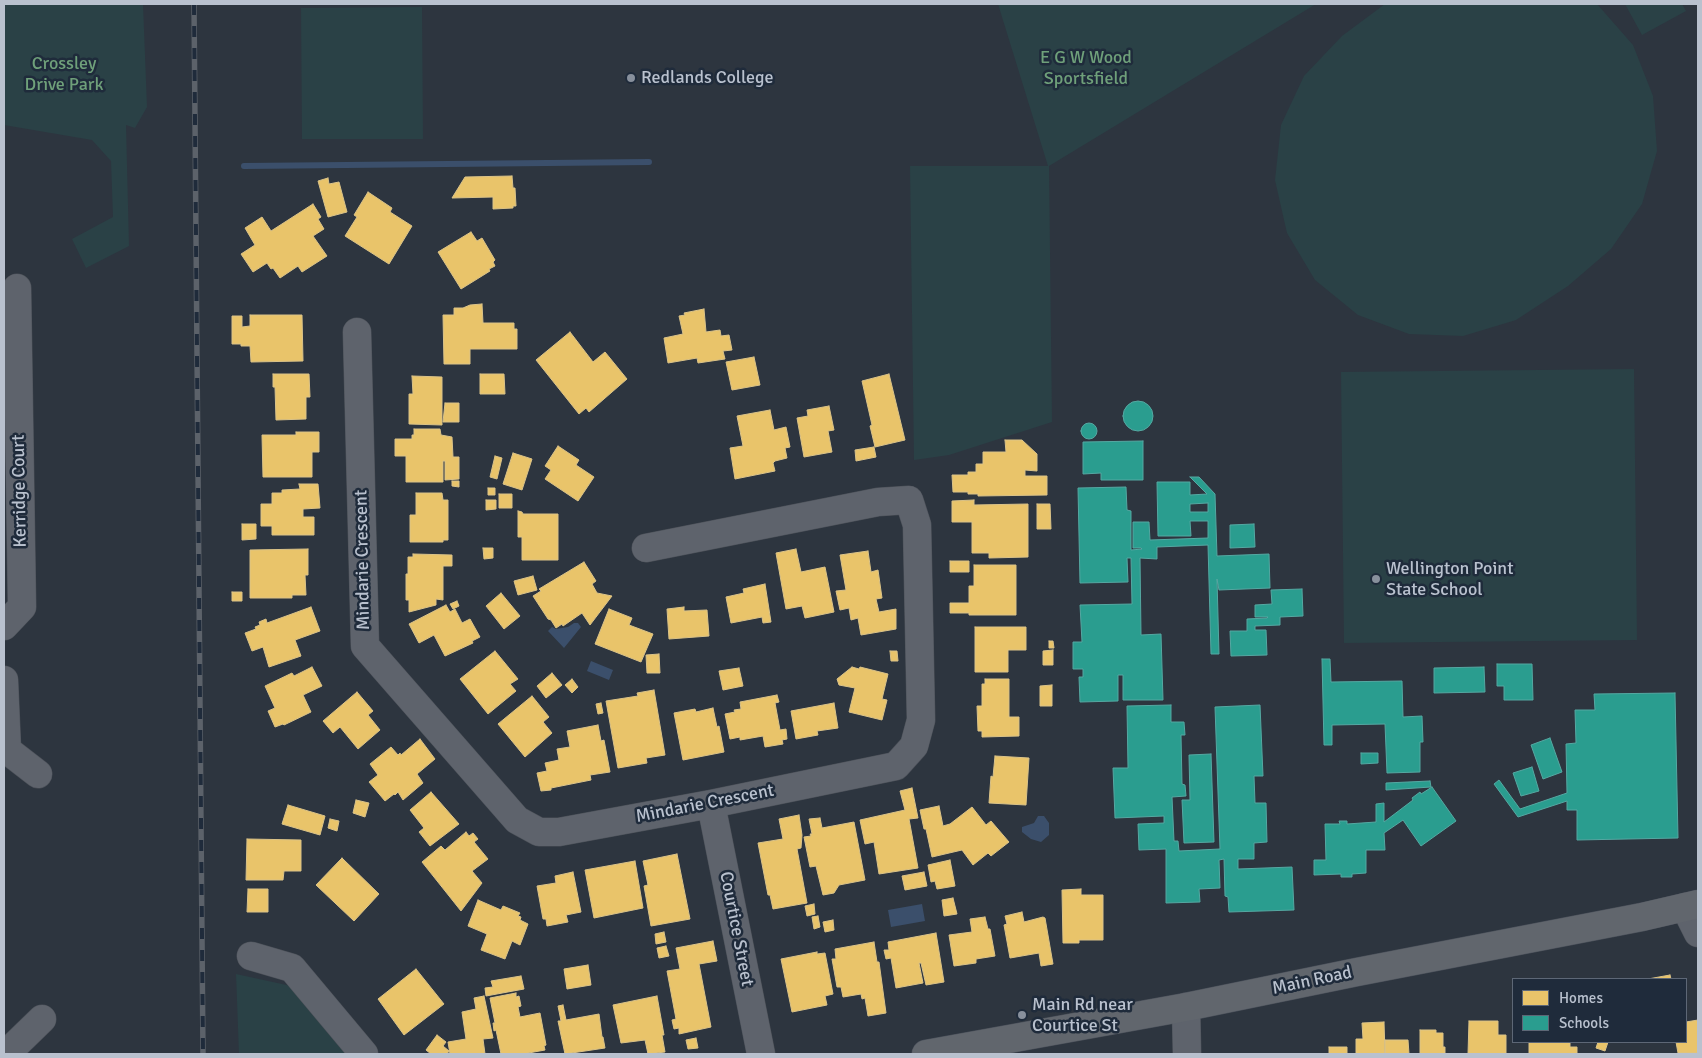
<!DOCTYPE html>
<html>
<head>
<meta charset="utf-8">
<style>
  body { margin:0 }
  #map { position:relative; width:1702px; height:1058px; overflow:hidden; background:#2d353f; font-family:Signika,sans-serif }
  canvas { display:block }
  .frame { position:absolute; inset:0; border:5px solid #b9c1ce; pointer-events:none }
  .legend { position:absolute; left:1512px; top:978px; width:175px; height:65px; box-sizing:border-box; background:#1f2b3b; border:1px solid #5d6776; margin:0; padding:6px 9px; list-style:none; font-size:15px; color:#b9c1ce }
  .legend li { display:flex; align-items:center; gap:10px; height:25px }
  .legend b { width:25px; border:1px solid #5d6776 }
</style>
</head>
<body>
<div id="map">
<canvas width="1702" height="1058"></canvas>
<div class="frame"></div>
<ul class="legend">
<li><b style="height:14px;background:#e9c46a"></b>Homes</li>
<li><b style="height:14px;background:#2a9d8f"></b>Schools</li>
</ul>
</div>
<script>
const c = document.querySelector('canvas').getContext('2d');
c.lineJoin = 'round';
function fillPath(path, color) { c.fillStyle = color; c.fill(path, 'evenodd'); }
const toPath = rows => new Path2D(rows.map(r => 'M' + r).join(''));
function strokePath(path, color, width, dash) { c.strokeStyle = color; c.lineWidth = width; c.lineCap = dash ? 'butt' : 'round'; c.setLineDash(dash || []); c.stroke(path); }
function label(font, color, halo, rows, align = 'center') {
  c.font = font + ' Signika,sans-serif'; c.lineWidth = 5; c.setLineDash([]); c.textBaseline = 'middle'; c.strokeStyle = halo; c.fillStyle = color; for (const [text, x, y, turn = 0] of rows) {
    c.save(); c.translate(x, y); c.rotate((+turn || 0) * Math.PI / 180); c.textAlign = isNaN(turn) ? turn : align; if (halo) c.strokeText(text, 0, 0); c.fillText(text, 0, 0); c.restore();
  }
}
fillPath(toPath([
  [4,4,143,4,147,107,135,128,126,125,129,246,86,268,72,239,113,217,111,161,92,140,4,125],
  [998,4,1316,4,1049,166,1052,422,949,455,914,460,910,166,1048,166],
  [1385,4,1597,4,1633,45,1653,96,1657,151,1642,204,1611,249,1568,286,1516,320,1463,336,1409,334,1358,315,1315,280,1287,233,1275,180,1281,125,1304,76,1342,36],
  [1625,4,1682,4,1686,11,1642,35],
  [422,7,423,139,302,139,301,8],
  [1634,369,1637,640,1344,643,1341,372],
  [236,974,291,986,351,1054,239,1054]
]), '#2a4146');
fillPath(toPath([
  [574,623,578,623,581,627,564,648,548,631,552,627,556,629,568,627],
  [591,661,613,670,609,680,587,671],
  [1038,816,1044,816,1049,823,1049,835,1041,842,1031,839,1022,832,1022,827,1034,823],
  [922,904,925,921,891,927,888,910]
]), '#3b4f6b');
const homes = toPath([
  [512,176,513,188,515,188,516,206,513,206,513,208,493,209,493,197,452,198,465,177,512,176],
  [328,178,329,184,339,182,347,212,328,217,318,181,328,178],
  [368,192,392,208,390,212,412,226,389,264,345,236,357,217,354,215,368,192],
  [313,204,321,217,318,219,324,229,313,236,327,256,302,272,298,266,280,278,273,268,271,269,267,263,253,272,241,254,255,245,245,228,262,217,271,231,313,204],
  [471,232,477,241,482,238,495,260,493,262,495,266,489,269,490,271,461,289,438,252,471,232],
  [482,304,483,323,514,323,514,329,517,329,517,349,470,349,470,364,444,364,443,315,454,315,454,308,463,308,470,305,482,304],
  [704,309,706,332,720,330,721,336,729,335,732,350,723,351,725,359,698,363,697,358,668,363,664,338,683,334,679,316,685,315,684,313,704,309],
  [250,315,302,315,303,361,251,362,250,346,241,346,241,344,232,344,232,316,242,316,242,327,250,326,250,315],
  [570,332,593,362,605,352,627,379,589,412,586,408,579,414,536,360,570,332],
  [754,357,760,385,732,390,726,362,754,357],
  [273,374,309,374,310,397,306,397,306,419,276,420,275,387,273,387,273,374],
  [480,374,504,374,505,394,480,394,480,374],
  [889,374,905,440,875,447,870,426,872,425,862,381,889,374],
  [412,376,442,377,442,425,409,424,409,394,413,394,412,376],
  [445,403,459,403,459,422,443,422,445,403],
  [829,406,834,430,828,431,832,452,804,457,797,418,808,416,807,410,829,406],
  [770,410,774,430,786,427,790,447,785,448,787,458,775,461,773,463,775,471,735,479,730,448,743,446,737,416,770,410],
  [414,429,440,429,441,435,452,437,453,457,459,457,459,479,445,480,445,461,443,461,443,482,406,482,406,456,395,456,395,439,412,439,412,435,414,435,414,429],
  [296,432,319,432,319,452,312,452,312,477,263,477,262,435,296,435,296,432],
  [1005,440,1022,440,1037,454,1037,471,1025,470,1025,476,1047,476,1047,495,978,496,978,494,968,494,968,492,953,492,952,475,968,475,968,472,976,472,976,464,983,464,983,452,1006,452,1005,440],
  [558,446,579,460,576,465,594,477,578,501,545,479,551,470,545,466,558,446],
  [874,447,876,457,856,461,855,450,874,447],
  [513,453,532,459,522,490,503,484,513,453],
  [495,456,502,458,497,479,490,477,495,456],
  [452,481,459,481,459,487,452,486,452,481],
  [299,484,318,484,320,508,303,509,303,517,314,517,314,535,272,535,272,526,261,526,261,504,272,504,272,493,282,493,282,490,300,489,299,484],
  [488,488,495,488,495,495,488,495,488,488],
  [416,493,442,493,443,500,448,500,448,540,443,540,443,542,410,542,410,515,416,515,416,493],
  [499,494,512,494,512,508,499,508,499,494],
  [486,500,496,500,496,509,486,510,486,500],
  [974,500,974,505,1028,504,1028,557,989,558,989,553,972,553,972,522,952,522,952,501,974,500],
  [1037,504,1050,504,1051,529,1037,529,1037,504],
  [518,511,522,512,523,514,558,514,558,560,522,560,522,537,518,537,518,511],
  [242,524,256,524,256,539,242,540,242,524],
  [483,548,493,548,493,558,484,559,483,548],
  [308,549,308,575,305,575,306,595,292,595,292,598,250,598,250,550,308,549],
  [796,549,801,572,825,567,834,612,805,618,802,606,786,609,776,553,796,549],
  [868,551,871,572,878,570,882,598,876,599,879,612,896,609,896,629,861,635,858,618,851,620,849,608,840,610,836,591,846,590,840,555,868,551],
  [413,554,452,555,452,566,443,566,443,600,436,599,436,605,409,612,409,600,406,600,406,574,408,574,408,557,413,557,413,554],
  [950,561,969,561,969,572,950,572,950,561],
  [584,562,596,581,592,584,597,593,612,596,590,625,582,613,563,626,562,624,556,628,551,620,548,619,533,596,541,591,539,589,584,562],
  [974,565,1016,565,1016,615,969,615,969,613,950,613,950,603,969,603,969,586,974,586,974,565],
  [533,576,537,590,518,595,514,581,533,576],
  [765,584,771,622,763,623,762,617,731,623,726,597,744,593,743,589,765,584],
  [232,592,242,592,242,601,232,601,232,592],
  [501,593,520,616,504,629,486,606,501,593],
  [457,601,459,606,453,609,450,604,457,601],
  [446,605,450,612,455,609,462,623,470,619,480,637,472,641,473,643,445,656,434,635,419,643,409,624,446,605],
  [311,607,320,631,295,640,301,656,269,667,263,647,252,651,245,633,256,629,255,627,260,625,259,622,266,619,267,623,311,607],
  [684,607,684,611,707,610,709,636,669,639,667,609,684,607],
  [609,609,632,618,629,625,653,634,641,662,595,644,609,609],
  [975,627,1026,627,1026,650,1008,650,1008,672,975,672,975,627],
  [1049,641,1053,641,1054,648,1049,648,1049,641],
  [1053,650,1053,665,1043,665,1043,651,1053,650],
  [495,651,518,679,510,684,516,691,488,714,460,679,495,651],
  [890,651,897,651,898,661,891,661,890,651],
  [659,654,660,673,647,673,646,655,659,654],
  [312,667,322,686,303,695,311,712,284,725,283,724,275,727,268,711,275,708,265,686,292,673,294,676,312,667],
  [852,667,859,669,860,667,888,674,882,699,887,700,882,720,849,712,855,688,839,685,837,679,852,667],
  [739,668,743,686,723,690,719,671,739,668],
  [552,673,562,685,546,698,537,686,552,673],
  [572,679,578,687,572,693,565,685,572,679],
  [985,679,1009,679,1009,717,1019,717,1019,736,982,737,982,731,978,731,977,706,982,706,982,684,985,684,985,679],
  [1052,685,1052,706,1040,706,1040,686,1052,685],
  [654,690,665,755,646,758,647,763,618,768,606,701,638,696,637,693,654,690],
  [357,692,373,711,368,715,380,730,358,749,340,727,333,733,323,721,357,692],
  [777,695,779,702,775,703,780,730,786,729,787,739,782,740,783,744,765,747,763,736,740,740,740,737,730,739,725,714,735,712,734,710,741,709,740,702,777,695],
  [532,696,549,717,543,722,552,733,525,757,498,724,532,696],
  [601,703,603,713,598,714,596,704,601,703],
  [834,703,838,728,817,731,818,735,796,739,791,711,834,703],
  [713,708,717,727,719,726,724,752,683,760,674,713,695,709,696,712,713,708],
  [598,725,601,741,604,740,610,772,590,775,591,780,551,788,551,790,541,791,537,773,547,771,545,763,559,760,557,749,570,747,567,731,598,725],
  [420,739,435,759,417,774,423,783,403,800,398,792,395,795,394,794,385,801,369,782,378,775,370,764,391,747,398,755,400,753,401,755,420,739],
  [995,756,1029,758,1026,805,989,803,991,776,993,777,995,756],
  [912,788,918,818,909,819,918,868,879,874,874,842,865,844,860,820,905,810,900,791,912,788],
  [431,792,459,824,430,846,419,832,424,828,410,810,431,792],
  [356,800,369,803,365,817,353,813,356,800],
  [288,805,325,816,320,835,282,824,288,805],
  [939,806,943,826,950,824,972,807,986,825,991,821,1009,842,991,856,988,853,973,865,962,850,932,857,926,829,924,829,920,810,939,806],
  [799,815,802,835,801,848,797,849,807,903,773,909,770,895,768,895,758,843,783,839,779,819,799,815],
  [820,818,822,828,854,822,865,880,839,885,834,893,823,895,816,866,810,867,804,837,811,836,810,834,812,834,809,819,820,818],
  [330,819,339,821,337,831,328,828,330,819],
  [466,832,469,836,473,833,478,839,474,842,488,859,472,871,482,883,461,911,422,862,441,846,445,850,466,832],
  [247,839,301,840,301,871,284,871,283,880,246,880,247,839],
  [677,854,690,919,651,926,644,886,648,885,643,861,677,854],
  [342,858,379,894,354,921,316,885,342,858],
  [950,860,955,886,937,889,935,881,931,882,928,865,950,860],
  [635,861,643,908,594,918,585,870,635,861],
  [573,872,581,912,566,915,568,922,547,926,546,919,543,919,537,886,556,883,555,876,573,872],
  [924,872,927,886,905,890,902,876,924,872],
  [248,889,268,889,268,912,247,912,248,889],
  [1081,889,1081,895,1103,895,1103,940,1079,940,1079,943,1063,943,1062,890,1081,889],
  [953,898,957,914,944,916,942,900,953,898],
  [478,900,501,910,503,906,520,913,518,916,521,917,520,920,528,924,520,945,512,941,505,959,481,950,487,934,468,926,478,900],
  [814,904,815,914,807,916,805,906,814,904],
  [1022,912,1024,922,1043,917,1045,918,1053,964,1041,966,1039,953,1010,958,1004,925,1007,924,1005,916,1022,912],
  [818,916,820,927,814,929,812,917,818,916],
  [985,917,988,929,990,929,995,956,976,959,976,963,954,966,949,935,972,932,970,919,985,917],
  [833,920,834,930,825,932,823,922,833,920],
  [664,932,666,942,656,944,655,934,664,932],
  [936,933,944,982,926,985,921,963,919,963,923,983,896,988,891,958,886,959,884,950,889,950,888,942,936,933],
  [713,941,717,961,699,964,711,1027,679,1034,679,1028,674,1029,672,1020,676,1019,667,971,680,969,676,948,713,941],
  [874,942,877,962,879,962,886,1013,868,1016,865,998,862,999,861,994,843,997,841,987,837,987,832,959,836,959,835,949,874,942],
  [666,946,669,956,659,958,657,948,666,946],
  [817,952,817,954,825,953,833,994,825,996,827,1005,792,1012,781,959,817,952],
  [588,965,591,985,567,989,564,969,588,965],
  [416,969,444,1004,404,1035,378,999,416,969],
  [1670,975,1671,979,1648,979,1670,975],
  [521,976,524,989,486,996,485,988,493,987,491,981,521,976],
  [516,993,516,997,519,996,521,1006,518,1007,520,1017,540,1013,546,1045,544,1046,545,1050,523,1054,501,1054,496,1030,494,1031,493,1023,495,1023,490,998,516,993],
  [484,996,493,1038,483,1039,485,1054,450,1054,448,1042,466,1039,462,1012,476,1009,474,998,484,996],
  [657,996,664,1035,662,1035,665,1052,648,1054,645,1040,621,1043,613,1005,657,996],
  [563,1005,566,1020,599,1014,602,1037,603,1037,605,1048,565,1054,558,1021,561,1021,558,1006,563,1005],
  [1698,1020,1698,1053,1678,1053,1676,1042,1686,1042,1686,1022,1698,1020],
  [1469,1021,1498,1021,1498,1035,1506,1035,1506,1054,1468,1054,1469,1021],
  [1384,1022,1385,1054,1356,1054,1356,1039,1363,1039,1362,1023,1384,1022],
  [1420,1030,1436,1030,1436,1033,1443,1033,1443,1047,1445,1047,1445,1054,1420,1054,1420,1030],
  [437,1035,446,1042,443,1046,449,1051,447,1054,431,1054,426,1050,437,1035],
  [696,1038,698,1048,688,1049,686,1040,696,1038],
  [1385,1040,1408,1040,1409,1054,1385,1054,1385,1040],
  [1529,1042,1570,1042,1570,1047,1577,1047,1577,1054,1529,1054,1529,1042],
  [1598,1042,1608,1042,1605,1051,1596,1048,1598,1042],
  [1329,1047,1347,1047,1347,1054,1299,1054,1329,1054,1329,1047]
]);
fillPath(homes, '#e9c46a');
strokePath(homes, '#dbc388', 1);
const schools = toPath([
  '1123 416a15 15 0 1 1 30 0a15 15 0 1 1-30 0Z',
  '1081 431a8 8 0 1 1 16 0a8 8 0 1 1-16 0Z',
  [1143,441,1143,480,1101,480,1101,473,1083,474,1083,442,1143,441],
  [1190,477,1199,477,1215,494,1217,556,1269,554,1270,588,1219,590,1217,579,1219,654,1211,654,1208,545,1157,547,1157,559,1140,558,1141,635,1161,634,1163,700,1123,700,1123,675,1118,675,1118,701,1080,702,1079,677,1083,677,1083,669,1073,669,1073,642,1082,642,1080,605,1132,604,1131,558,1127,558,1128,582,1080,583,1078,488,1126,487,1127,510,1131,511,1131,550,1142,549,1141,548,1133,548,1133,522,1149,522,1150,540,1208,538,1208,521,1190,521,1191,536,1158,536,1157,482,1190,482,1190,495,1207,494,1190,477],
  [1208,503,1208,512,1190,512,1190,504,1208,503],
  [1254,524,1255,547,1230,548,1230,525,1254,524],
  [1302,589,1303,616,1280,617,1280,625,1255,626,1255,630,1266,630,1267,655,1231,656,1230,631,1247,631,1247,619,1267,618,1268,617,1255,617,1255,605,1272,604,1271,590,1302,589],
  [1322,659,1330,659,1331,682,1402,681,1403,717,1422,716,1423,742,1420,742,1420,772,1387,773,1385,724,1332,725,1332,745,1324,745,1322,659],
  [1497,664,1532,664,1533,700,1504,700,1504,686,1497,686,1497,664],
  [1484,667,1485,692,1434,693,1434,668,1484,667],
  [1675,693,1678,838,1577,840,1577,810,1567,810,1567,801,1518,817,1494,784,1499,780,1520,809,1567,793,1566,744,1576,743,1575,710,1595,710,1594,694,1675,693],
  [1171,705,1171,722,1184,722,1185,735,1181,735,1182,784,1185,785,1186,796,1172,797,1174,841,1178,841,1179,851,1220,849,1215,707,1260,705,1263,776,1254,776,1255,803,1266,803,1267,842,1254,843,1254,859,1238,859,1238,869,1292,867,1294,910,1229,912,1228,897,1225,896,1224,859,1219,860,1220,888,1199,889,1200,902,1166,903,1166,849,1139,850,1138,824,1164,823,1164,816,1115,818,1113,768,1128,768,1127,706,1171,705],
  [1550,738,1562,772,1543,779,1531,745,1550,738],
  [1361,753,1378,753,1378,763,1361,764,1361,753],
  [1211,754,1214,842,1184,843,1182,800,1190,800,1189,755,1211,754],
  [1532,767,1539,791,1521,796,1513,773,1532,767],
  [1430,781,1431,787,1386,790,1386,783,1430,781],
  [1432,787,1456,821,1421,846,1403,820,1384,833,1385,850,1366,850,1366,873,1352,874,1352,877,1341,877,1341,874,1314,875,1314,860,1326,860,1325,824,1340,824,1339,821,1347,821,1347,824,1376,822,1376,804,1384,803,1384,822,1413,800,1412,798,1420,792,1421,794,1432,787]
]);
fillPath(schools, '#2a9d8f');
strokePath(schools, '#55a8a2', 1);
strokePath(toPath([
  [244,166,649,162]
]), '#3b4f6b', 6);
const minor = toPath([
  [357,332,365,646,517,820,539,832,559,832,711,804,896,766,914,746,921,720,917,525,909,500,878,502,646,548],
  [4,626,22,607,17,288],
  [4,680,7,750,38,774],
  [711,804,761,1054],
  [1685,907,1698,933],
  [251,956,292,968,364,1054],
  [1186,1007,1187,1054],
  [6,1054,42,1019]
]);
const major = toPath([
  [926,1054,1186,1007,1357,972,1642,917,1698,904]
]);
strokePath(minor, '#4c5159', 29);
strokePath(major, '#4b515b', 29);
strokePath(minor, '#5e636c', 28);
strokePath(major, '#61666d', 28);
const rail = toPath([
  [194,4,203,1054]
]);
strokePath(rail, '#5c626a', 5.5);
strokePath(rail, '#1f2b3b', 4, [11]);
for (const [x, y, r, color] of [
  [631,78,5,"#88909c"],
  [1376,579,5,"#88909c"],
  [1022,1015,5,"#88909c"]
]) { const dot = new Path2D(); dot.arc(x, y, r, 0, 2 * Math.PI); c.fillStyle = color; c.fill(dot); strokePath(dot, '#1f2b3b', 2); }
label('18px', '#6fa07a', '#1f2b3b', [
  ["E G W Wood",1086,58],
  ["Sportsfield",1086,79],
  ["Crossley",64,64],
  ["Drive Park",64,85]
]);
label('18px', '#b9c1ce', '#1f2b3b', [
  ["Redlands College",641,78],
  ["Wellington Point",1386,569],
  ["State School",1386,590],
  ["Main Rd near",1032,1005],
  ["Courtice St",1032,1026]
], 'left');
label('18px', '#b9c1ce', '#1f2b3b', [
  ["Kerridge Court",20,491,-91],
  ["Mindarie Crescent",363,560,-91],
  ["Mindarie Crescent",705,804,-11],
  ["Courtice Street",736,929,79],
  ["Main Road",1312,981,-12]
]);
</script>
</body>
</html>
